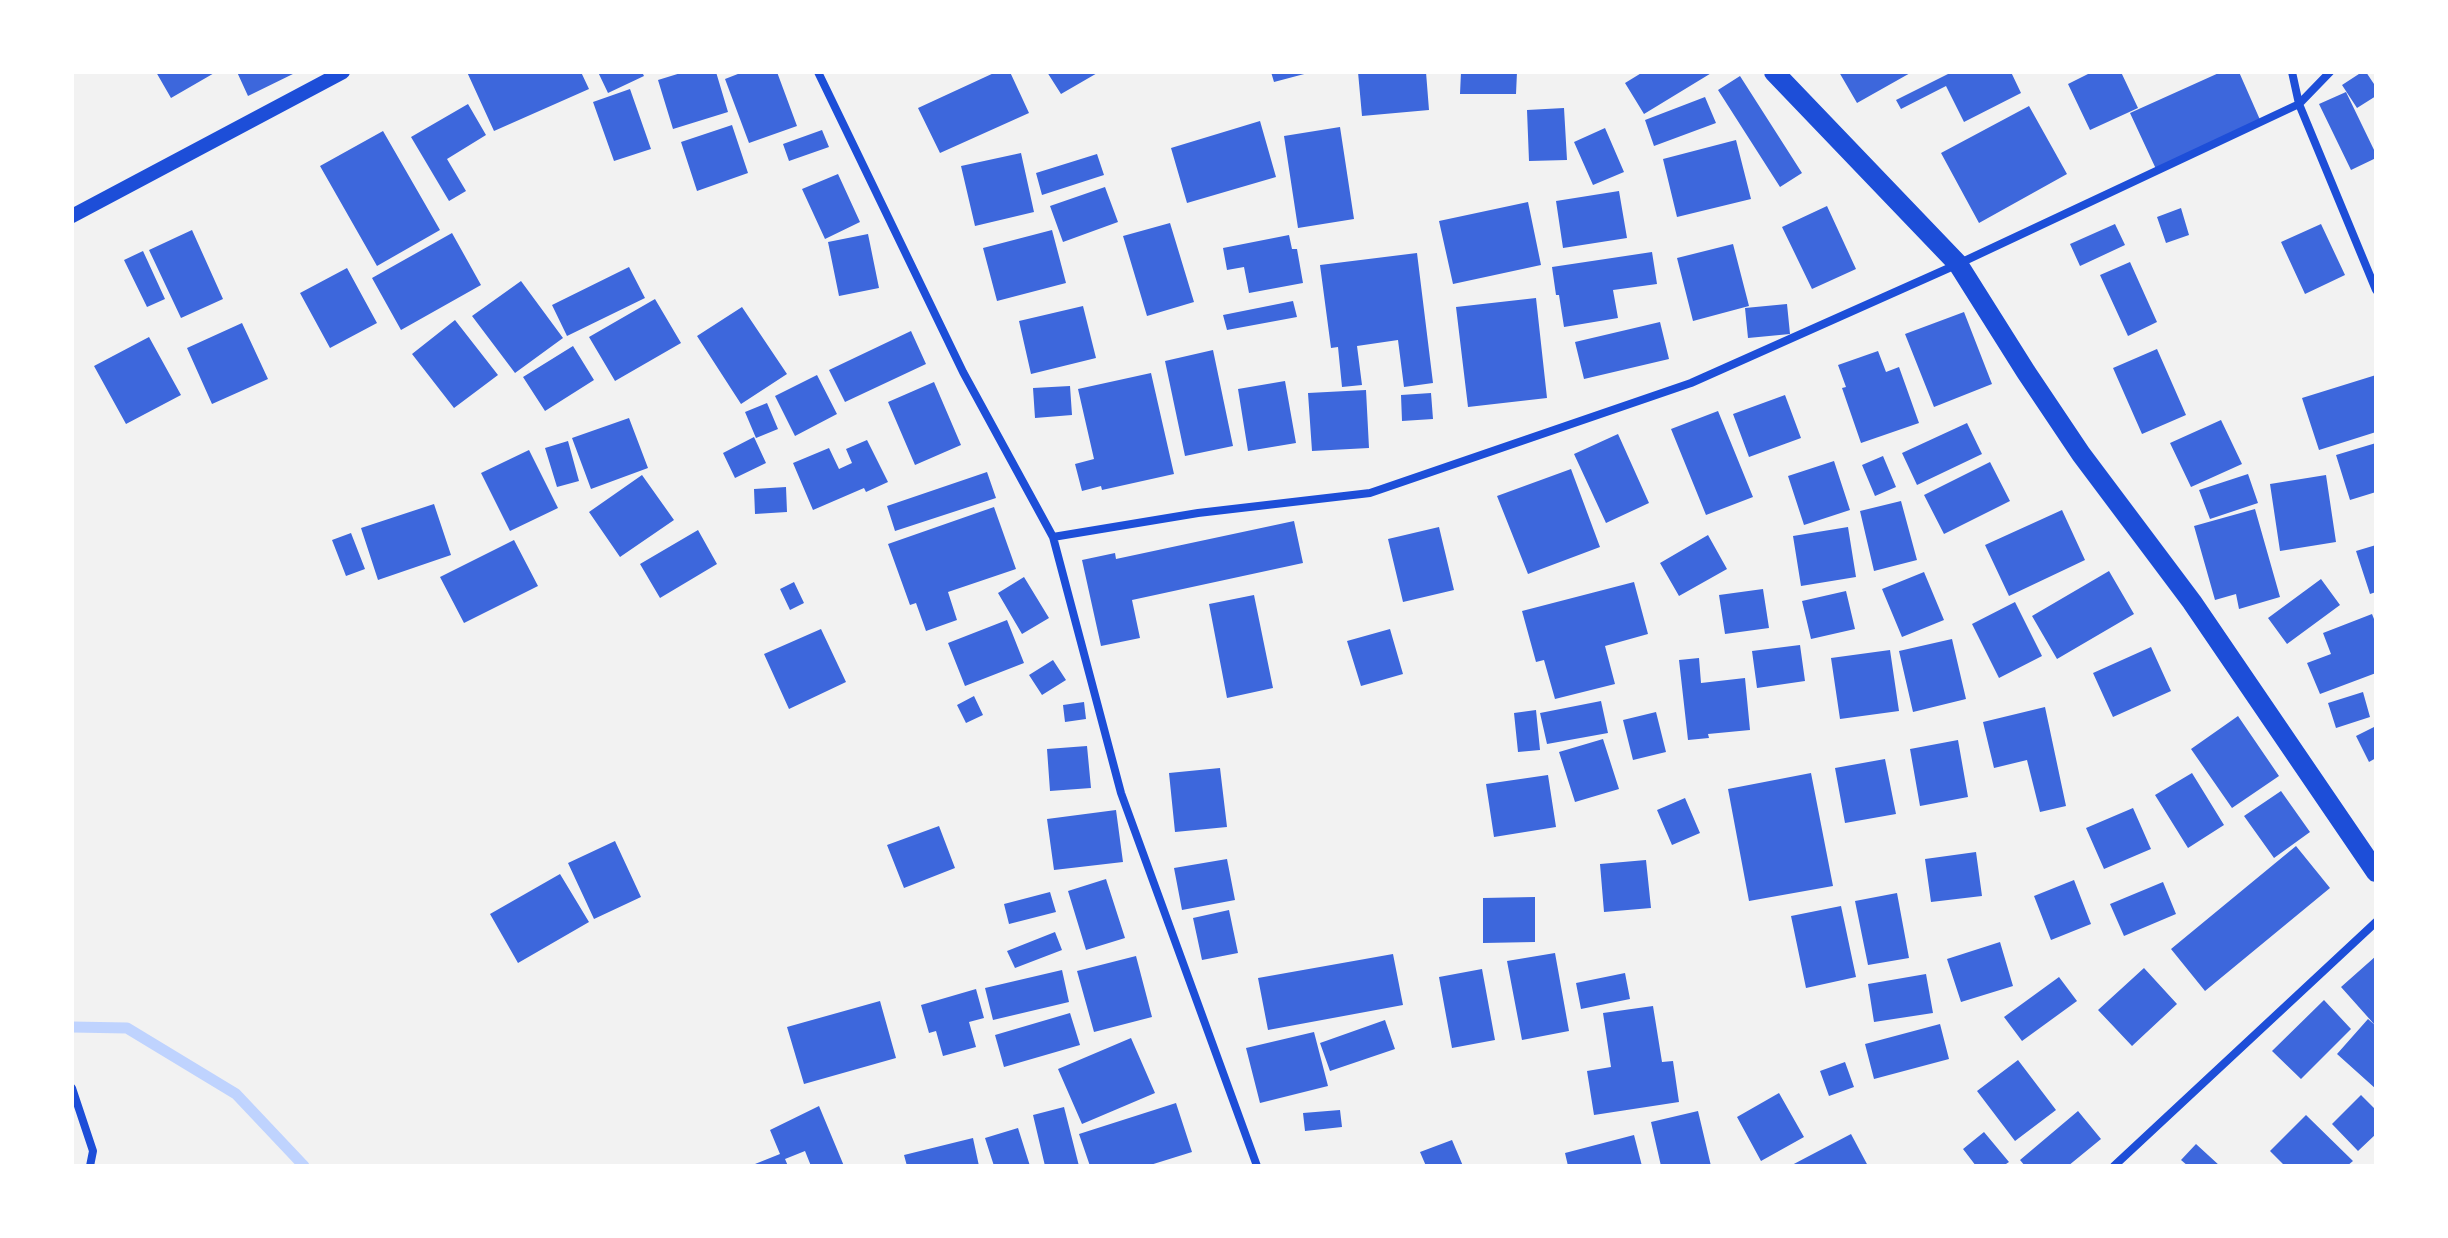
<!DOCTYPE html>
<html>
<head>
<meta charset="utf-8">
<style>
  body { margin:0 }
  #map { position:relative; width:2448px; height:1238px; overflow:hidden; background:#f2f2f2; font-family:Ubuntu,sans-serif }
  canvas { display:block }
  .frame { position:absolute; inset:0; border:74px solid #fff; pointer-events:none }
</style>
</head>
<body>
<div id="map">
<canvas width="2448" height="1238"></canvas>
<div class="frame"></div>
</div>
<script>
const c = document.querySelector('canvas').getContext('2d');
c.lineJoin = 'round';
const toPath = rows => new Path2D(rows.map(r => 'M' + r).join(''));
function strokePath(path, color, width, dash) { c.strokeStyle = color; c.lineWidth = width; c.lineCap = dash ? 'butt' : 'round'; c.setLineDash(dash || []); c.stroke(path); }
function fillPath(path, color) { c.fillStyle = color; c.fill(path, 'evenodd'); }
strokePath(toPath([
  [72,1027,127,1028,236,1094,304,1166]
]), '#bfd3fe', 11);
fillPath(toPath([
  [156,72,216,72,171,98],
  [237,72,297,72,248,96],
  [467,72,581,72,589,89,494,131],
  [598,72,642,72,644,76,608,93],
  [684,72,716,72,728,112,673,129,658,80],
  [743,72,777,72,797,126,749,143,725,79],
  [996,72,1010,72,1029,113,940,153,918,108],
  [1047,72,1099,72,1061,94],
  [1271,72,1308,72,1308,73,1274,82],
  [1358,72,1426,72,1429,110,1362,116],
  [1461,72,1517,72,1516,94,1460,94],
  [1643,72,1713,72,1644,114,1625,83],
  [1839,72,1912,72,1857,103],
  [1952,72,2011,72,2021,93,1964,122,1946,86,1901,109,1896,100],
  [2092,72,2121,72,2138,108,2090,130,2068,84],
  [2221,72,2239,72,2261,122,2156,169,2130,113],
  [2362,72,2366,72,2376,87,2376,96,2357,108,2342,85],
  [1740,76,1802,173,1780,187,1718,90],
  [630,89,651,149,614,161,593,102],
  [2346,92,2376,154,2376,158,2351,170,2319,104],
  [1705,97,1716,123,1654,146,1645,120],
  [468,104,486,135,447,159,466,191,449,201,411,137],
  [2029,106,2067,174,1979,223,1941,153],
  [1564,108,1567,160,1529,161,1527,110],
  [1260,121,1276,177,1187,203,1171,148],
  [732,125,748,173,697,191,681,142],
  [1340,127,1354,219,1298,228,1284,136],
  [1605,128,1624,172,1593,185,1574,142],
  [822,130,829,147,789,161,783,144],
  [383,131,440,230,377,266,320,166],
  [1736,140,1751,199,1677,217,1663,159],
  [1021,153,1034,212,975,226,961,166],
  [1097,154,1104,175,1042,195,1036,173],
  [838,174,860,222,825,239,802,189],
  [1105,187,1118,222,1063,242,1050,206],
  [1619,191,1627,238,1563,248,1556,201],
  [1528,202,1541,265,1453,284,1439,221],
  [1827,206,1856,269,1812,289,1782,227],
  [2181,208,2189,235,2166,243,2157,217],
  [1170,223,1194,302,1147,316,1123,236],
  [2115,224,2125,245,2080,266,2070,244],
  [2321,224,2345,275,2305,294,2281,242],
  [192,230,223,299,181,318,149,250],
  [1052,230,1066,283,997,301,983,248],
  [452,233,481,285,401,330,372,278],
  [868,234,879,288,839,296,828,242],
  [1289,235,1292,249,1297,249,1303,283,1249,293,1244,267,1227,270,1223,248],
  [1733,244,1749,306,1693,321,1677,258],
  [143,251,165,299,147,307,124,260],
  [1652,252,1657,284,1613,290,1618,318,1564,327,1559,295,1556,295,1552,267],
  [1417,253,1433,383,1404,387,1398,340,1357,346,1362,385,1342,387,1338,347,1331,348,1320,265],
  [2130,262,2157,322,2128,336,2100,275],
  [629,267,645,298,567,336,552,305],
  [347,268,377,323,330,348,300,293],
  [521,281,563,338,515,373,472,316],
  [1536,298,1547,398,1468,407,1456,307],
  [655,299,681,343,615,381,589,337],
  [1293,301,1297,317,1227,330,1223,315],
  [1787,304,1790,334,1748,338,1745,308],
  [1083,306,1096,358,1031,374,1019,321],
  [742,307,787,374,741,404,697,336],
  [1964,312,1992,384,1934,407,1905,334],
  [455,320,498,375,454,408,412,354],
  [1660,322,1669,359,1584,379,1575,342],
  [242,323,268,379,212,404,187,348],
  [911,331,926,364,845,402,829,370],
  [149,337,181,395,126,424,94,366],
  [573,346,594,380,545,411,523,377],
  [2157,349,2186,415,2142,434,2113,368],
  [1213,350,1233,446,1185,456,1165,361],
  [1878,351,1886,372,1899,367,1919,423,1861,443,1842,388,1846,387,1838,365],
  [1151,373,1174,474,1102,490,1101,486,1082,491,1075,464,1094,459,1078,389],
  [817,375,837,414,795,436,775,396],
  [2376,375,2376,432,2319,450,2302,398],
  [1285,381,1296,443,1248,451,1238,389],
  [934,382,961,445,915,465,888,402],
  [1070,386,1072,415,1035,418,1033,388],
  [1366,390,1369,448,1312,451,1308,393],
  [1431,393,1433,419,1402,421,1401,395],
  [1785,395,1801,438,1749,457,1733,414],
  [767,403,778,429,756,438,745,412],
  [1718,411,1753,497,1706,515,1671,429],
  [629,418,648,468,591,489,572,438],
  [2221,420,2242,464,2191,487,2170,443],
  [1967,423,1982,454,1917,485,1902,453],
  [1618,434,1649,503,1606,523,1574,454],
  [754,437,766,463,735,478,723,453],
  [867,440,888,482,866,492,864,488,813,510,793,463,829,448,839,469,852,463,846,449],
  [568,441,579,481,557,487,545,448],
  [2376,443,2376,492,2350,500,2336,455],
  [529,450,558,508,510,531,481,473],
  [1883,456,1896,487,1875,496,1862,465],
  [1834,461,1850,510,1804,525,1788,476],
  [1990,462,2010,501,1944,534,1924,495],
  [1571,469,1600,547,1528,574,1497,496],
  [987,472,996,498,895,531,887,506],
  [2248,474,2258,503,2210,519,2199,490],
  [642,475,674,520,620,557,589,512],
  [2326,475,2336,542,2280,551,2270,484],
  [786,487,787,512,755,514,754,489],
  [1901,501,1917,560,1874,571,1860,511],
  [434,504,451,555,378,580,361,528],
  [994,507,1016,569,948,592,957,620,926,631,916,603,910,605,888,544],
  [2255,509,2280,597,2239,609,2236,594,2215,600,2194,526],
  [2062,510,2085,560,2009,596,1985,545],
  [1294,521,1303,563,1132,600,1140,638,1101,646,1082,560,1115,553,1116,559],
  [1439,527,1454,590,1403,602,1388,539],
  [1848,527,1856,577,1801,586,1793,536],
  [698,530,717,564,660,598,640,564],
  [351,533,365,569,346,576,332,540],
  [1708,535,1727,569,1679,596,1660,563],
  [514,540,538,586,464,623,440,577],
  [2376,545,2376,592,2370,594,2356,551],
  [2109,571,2134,614,2057,659,2032,616],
  [1924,572,1944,620,1902,637,1882,589],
  [1024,577,1049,618,1022,634,998,593],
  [2321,579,2340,605,2287,644,2268,618],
  [794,582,804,603,790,610,780,589],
  [1634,582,1648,634,1605,646,1615,684,1555,699,1544,660,1536,662,1522,611],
  [1763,589,1769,628,1725,634,1719,595],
  [1846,591,1855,629,1811,639,1802,601],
  [1254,595,1273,688,1227,698,1209,604],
  [2015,602,2042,656,1999,678,1972,624],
  [2372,614,2376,624,2376,673,2320,694,2307,663,2331,654,2323,633],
  [1007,620,1024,663,965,686,948,643],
  [821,629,846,682,789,709,764,654],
  [1390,629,1403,674,1361,686,1347,641],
  [1952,639,1966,699,1913,712,1899,651],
  [1800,645,1805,681,1757,688,1752,651],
  [2151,647,2171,691,2113,717,2093,673],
  [1890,650,1899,711,1840,719,1831,658],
  [1699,658,1701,683,1745,678,1750,730,1708,734,1709,738,1688,740,1679,660],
  [1053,660,1066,680,1042,695,1029,675],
  [2363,692,2370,717,2336,728,2328,703],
  [974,696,983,715,966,723,957,705],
  [1601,701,1608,733,1547,744,1540,713],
  [1084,702,1086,719,1065,722,1063,705],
  [2045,707,2066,806,2040,812,2027,760,1994,768,1983,722],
  [1536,710,1540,750,1518,752,1514,713],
  [1656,712,1666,752,1633,760,1623,720],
  [2238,716,2279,776,2232,808,2191,749],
  [2376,726,2376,758,2369,762,2356,736],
  [1603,739,1619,789,1575,802,1559,752],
  [1958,740,1968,797,1920,806,1910,749],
  [1087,746,1091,788,1050,791,1047,749],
  [1885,759,1896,814,1845,823,1835,768],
  [1220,768,1227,827,1175,832,1169,773],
  [1811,773,1833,886,1749,901,1728,789],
  [2192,773,2224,825,2188,848,2155,795],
  [1548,775,1556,827,1494,837,1486,784],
  [2281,791,2310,832,2274,858,2244,816],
  [1685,798,1700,833,1672,845,1657,810],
  [2133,808,2151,849,2104,869,2086,828],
  [1116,810,1123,862,1054,870,1047,819],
  [939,826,955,868,904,888,887,845],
  [615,841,641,897,594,919,568,863],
  [2296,846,2330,888,2205,991,2171,949],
  [1976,852,1982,896,1931,902,1925,859],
  [1227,859,1235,900,1182,910,1174,868],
  [1646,860,1651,908,1604,912,1600,864],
  [560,874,589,922,518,963,490,914],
  [1106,879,1125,938,1086,950,1068,891],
  [2074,880,2091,924,2051,940,2034,896],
  [2163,882,2176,914,2124,936,2110,904],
  [1050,892,1056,912,1009,924,1004,904],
  [1897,893,1909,958,1868,965,1855,901],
  [1535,897,1535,942,1483,943,1483,898],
  [1841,906,1856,977,1806,988,1791,916],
  [1229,910,1238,953,1202,960,1193,918],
  [1055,932,1062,950,1015,968,1007,951],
  [2000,942,2013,986,1961,1002,1947,959],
  [1555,953,1569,1031,1522,1040,1507,961],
  [1393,954,1403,1005,1268,1030,1258,978],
  [1136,956,1152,1017,1094,1032,1077,971],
  [2376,956,2376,1022,2374,1024,2341,987],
  [2144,968,2177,1004,2132,1046,2098,1010],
  [1482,969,1495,1040,1452,1048,1439,977],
  [1062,970,1069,1002,993,1020,985,988],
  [1625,973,1630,999,1581,1009,1576,983],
  [1926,974,1933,1013,1874,1022,1868,984],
  [2059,977,2077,1001,2022,1041,2004,1017],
  [976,989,984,1018,969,1022,976,1047,943,1056,936,1031,929,1033,921,1005],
  [2324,1000,2351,1029,2301,1079,2272,1051],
  [880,1001,896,1058,804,1084,787,1027],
  [1653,1006,1662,1062,1673,1061,1679,1102,1594,1115,1587,1071,1611,1067,1603,1013],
  [1070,1013,1080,1045,1004,1067,995,1035],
  [2368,1019,2376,1026,2376,1089,2337,1054],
  [1385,1020,1395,1049,1330,1071,1320,1043],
  [1940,1024,1949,1059,1874,1079,1865,1044],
  [1314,1032,1328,1086,1260,1103,1246,1048],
  [1131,1038,1155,1093,1082,1124,1058,1069],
  [2018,1060,2056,1110,2015,1141,1977,1091],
  [1845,1062,1854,1087,1829,1096,1820,1071],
  [1779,1093,1804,1137,1761,1161,1737,1117],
  [2361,1095,2376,1110,2376,1134,2358,1151,2332,1124],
  [1176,1103,1192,1152,1147,1166,1090,1166,1079,1134],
  [819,1106,844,1166,811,1166,805,1151,785,1159,788,1166,750,1166,780,1154,770,1130],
  [1064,1107,1079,1166,1045,1166,1033,1115],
  [1340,1110,1342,1127,1305,1131,1303,1113],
  [1698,1111,1711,1166,1661,1166,1651,1122],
  [2078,1111,2101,1139,2068,1166,2025,1166,2020,1160],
  [2306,1115,2353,1161,2347,1166,2285,1166,2270,1151],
  [1018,1128,1030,1166,994,1166,985,1138],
  [1984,1132,2009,1162,2003,1166,1976,1166,1963,1149],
  [1851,1134,1868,1166,1790,1166],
  [1634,1135,1642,1166,1568,1166,1565,1153],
  [973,1138,979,1166,907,1166,904,1155],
  [1452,1140,1463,1166,1426,1166,1420,1152],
  [2196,1144,2220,1166,2188,1166,2181,1160]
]), '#3d67dc');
strokePath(toPath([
  [818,72,963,372,1053,537,1121,793,1257,1166],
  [2292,72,2299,104,2376,290],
  [1053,537,1198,513,1370,493,1691,383,1958,264,2299,104,2330,72],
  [72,1088,93,1151,90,1166],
  [2114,1166,2376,922]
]), '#1d4ed8', 8);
strokePath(toPath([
  [72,216,343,72]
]), '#1d4ed8', 14);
strokePath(toPath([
  [1774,72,1958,264,2026,372,2081,454,2192,602,2376,872]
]), '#1d4ed8', 20);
</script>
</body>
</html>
